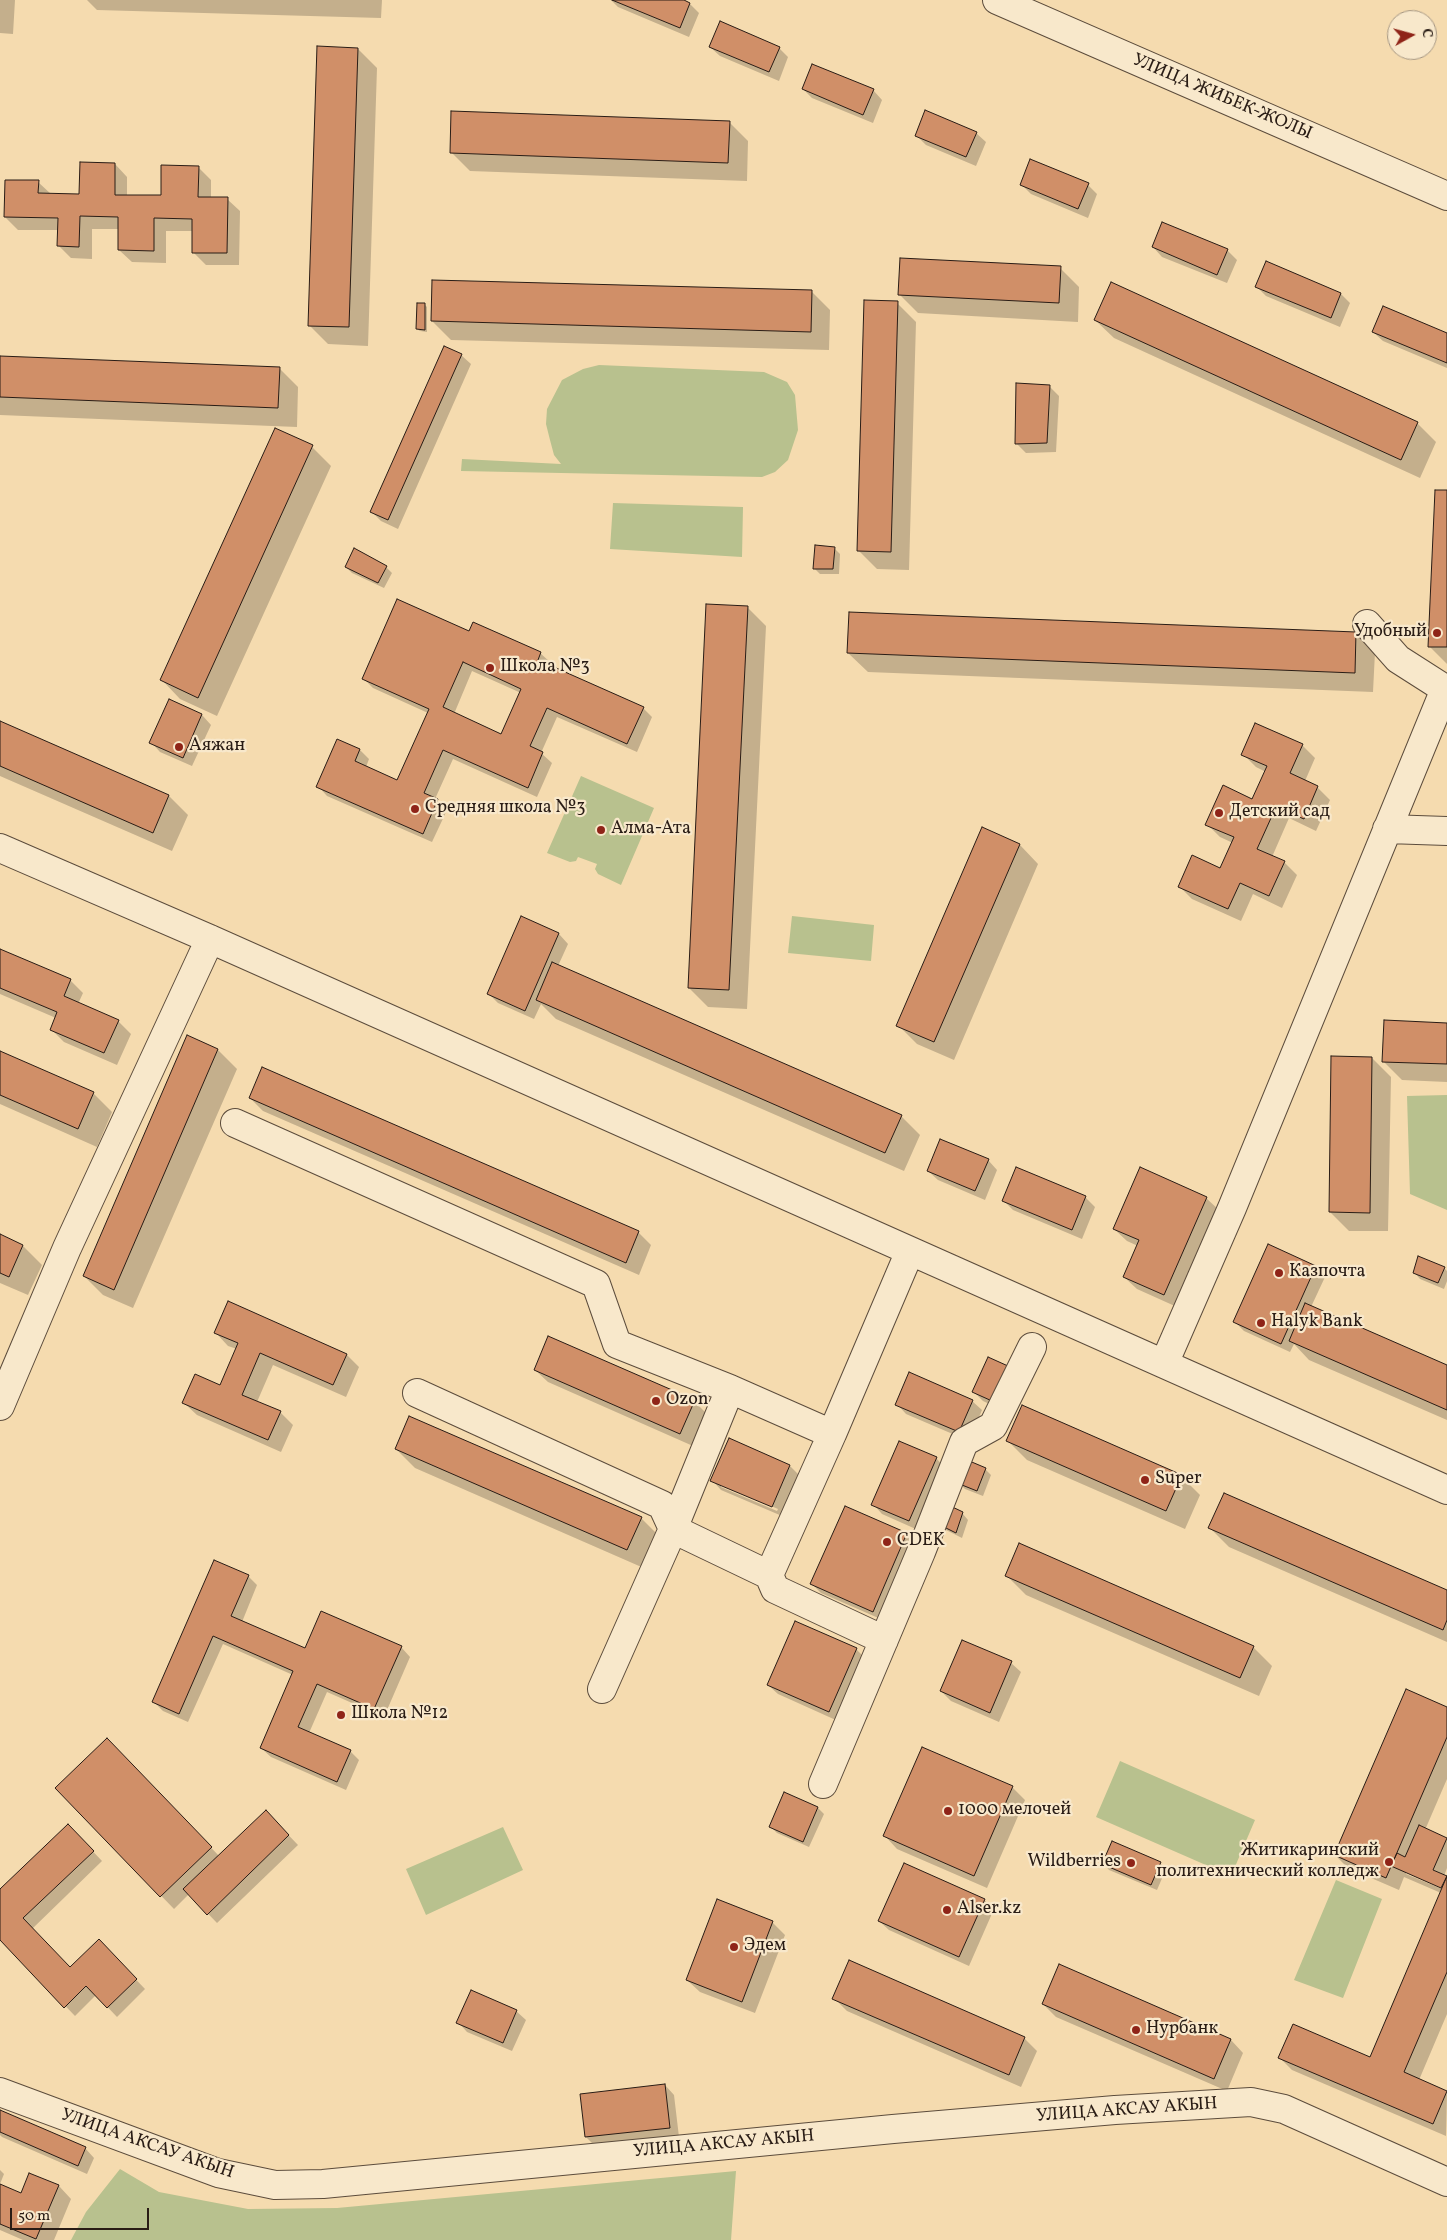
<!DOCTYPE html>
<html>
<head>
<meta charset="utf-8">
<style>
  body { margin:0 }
  #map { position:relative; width:1447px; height:2240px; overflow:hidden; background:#f5dbaf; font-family:Vollkorn,serif }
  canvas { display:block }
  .north { position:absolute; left:1387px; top:10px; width:50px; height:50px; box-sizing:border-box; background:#f8e8cb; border:1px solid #a59682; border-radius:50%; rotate:83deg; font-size:14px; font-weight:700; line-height:20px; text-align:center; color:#291c15 }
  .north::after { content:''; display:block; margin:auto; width:18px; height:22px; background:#8f2418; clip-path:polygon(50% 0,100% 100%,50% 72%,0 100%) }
  .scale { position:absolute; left:10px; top:2208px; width:139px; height:22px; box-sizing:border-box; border:2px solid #291c15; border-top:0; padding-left:6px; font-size:15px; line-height:18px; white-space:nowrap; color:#291c15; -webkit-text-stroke:4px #f8e8cb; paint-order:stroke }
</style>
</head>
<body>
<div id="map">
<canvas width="1447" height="2240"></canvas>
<div class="north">С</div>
<div class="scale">50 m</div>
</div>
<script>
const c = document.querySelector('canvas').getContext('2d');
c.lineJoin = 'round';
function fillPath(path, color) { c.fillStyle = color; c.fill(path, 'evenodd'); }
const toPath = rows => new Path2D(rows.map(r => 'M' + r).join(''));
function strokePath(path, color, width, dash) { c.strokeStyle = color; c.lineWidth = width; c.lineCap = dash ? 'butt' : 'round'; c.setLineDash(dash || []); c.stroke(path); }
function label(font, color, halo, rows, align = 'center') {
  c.font = font + ' Vollkorn,serif'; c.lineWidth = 4.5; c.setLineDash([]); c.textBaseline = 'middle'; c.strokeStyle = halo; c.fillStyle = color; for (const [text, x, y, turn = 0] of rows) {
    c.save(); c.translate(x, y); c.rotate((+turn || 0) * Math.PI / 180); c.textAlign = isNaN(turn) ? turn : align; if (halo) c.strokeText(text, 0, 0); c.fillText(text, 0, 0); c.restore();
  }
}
fillPath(toPath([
  [599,365,764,372,787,382,795,395,798,430,788,460,775,472,762,477,461,471,462,459,561,464,554,455,550,440,546,424,547,409,562,380,583,369],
  [613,503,743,507,742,557,610,549],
  [581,776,654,808,621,885,598,874,595,869,597,864,578,857,576,861,570,862,547,853],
  [792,916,874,925,871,961,788,953],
  [1447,1095,1447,1210,1410,1194,1407,1096],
  [1120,1761,1255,1820,1231,1876,1096,1817],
  [503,1827,523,1870,426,1915,406,1869],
  [1336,1880,1382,1899,1343,1998,1294,1980],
  [120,2169,159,2192,248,2209,337,2208,736,2171,731,2240,71,2240,86,2212]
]), '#b8c18e');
fillPath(toPath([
  [0,0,15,0,13,34,0,33],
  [87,0,382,0,381,18,97,10],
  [611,0,681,0,690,4,699,13,689,37,618,7],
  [710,47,779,48,788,57,779,81,720,56],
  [358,49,377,68,368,346,328,344,309,325],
  [803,89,873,90,882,100,873,123,812,98],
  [729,122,748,141,747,181,470,171,451,152],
  [976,133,986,142,976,166,926,145,916,135],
  [115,164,127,177,127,196,162,197,198,167,211,180,211,198,227,199,240,211,239,265,206,265,193,252,194,231,166,231,166,263,132,262,119,250,119,229,92,229,92,259,71,258,59,246,59,230,18,230,5,217,38,182,51,194,80,195],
  [1021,184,1088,185,1097,194,1088,218,1031,194],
  [1153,247,1227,250,1237,260,1227,283,1162,257],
  [1060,268,1079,287,1078,322,918,313,899,294],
  [1257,287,1341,294,1350,303,1340,327,1266,296],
  [811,291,830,310,829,350,451,340,432,321],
  [897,303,916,322,909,570,877,569,858,550],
  [425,305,427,307,427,332,420,331,417,329],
  [1095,320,1417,423,1436,442,1420,478,1114,338],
  [1373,332,1447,335,1447,368,1383,341],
  [461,355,471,364,398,529,381,521,372,512],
  [0,357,279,368,298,387,297,427,0,415],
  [1049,386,1059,396,1056,452,1026,453,1016,443],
  [312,447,331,466,217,716,180,699,162,680],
  [1447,492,1447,664,1429,646],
  [834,548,840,554,839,574,820,574,814,568],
  [346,567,386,567,392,573,384,588,352,573],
  [747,607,766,626,747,1009,708,1007,689,988],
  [470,633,540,653,550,662,548,666,643,708,652,717,637,752,557,717,541,753,552,763,537,797,453,759,435,799,447,810,432,842,327,796,318,786,360,750,369,759,366,767,398,781,428,713,373,688,364,679],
  [472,671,521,693,502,735,454,714],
  [1356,633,1375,652,1373,692,868,672,848,653],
  [170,701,202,715,211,725,192,766,160,752,151,742],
  [0,722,169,796,188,815,172,851,0,776],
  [1302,745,1315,758,1305,781,1317,787,1330,800,1316,831,1289,818,1272,857,1284,862,1297,875,1282,908,1253,894,1241,921,1192,899,1180,887,1221,869,1233,843,1220,837,1207,824,1253,800,1266,772,1256,767,1243,754],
  [983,829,1020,845,1038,864,954,1060,917,1044,898,1025],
  [522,918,559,934,568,944,558,966,901,1116,920,1135,904,1171,556,1019,541,1004,534,1019,498,1003,489,994],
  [0,950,70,980,83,993,78,1004,118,1021,131,1034,117,1065,64,1042,51,1029,56,1018,0,994],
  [1447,1024,1447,1082,1402,1080,1383,1061],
  [218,1050,237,1069,133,1308,103,1295,84,1276],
  [0,1053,93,1093,112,1112,97,1147,0,1104],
  [1372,1058,1391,1077,1388,1231,1349,1231,1330,1212],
  [263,1068,638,1232,651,1245,639,1275,263,1111,250,1098],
  [988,1160,997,1170,985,1200,938,1180,928,1171],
  [1017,1168,1086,1198,1095,1207,1082,1239,1013,1210,1003,1200],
  [1206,1198,1219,1210,1177,1307,1137,1289,1124,1277,1138,1246,1127,1241,1114,1229],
  [0,1236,23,1246,42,1265,28,1295,0,1283],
  [1315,1267,1325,1277,1311,1307,1447,1366,1447,1420,1309,1360,1294,1344,1290,1352,1244,1331,1234,1321],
  [1444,1268,1447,1271,1447,1281,1444,1289,1420,1279,1414,1272],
  [216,1333,347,1355,359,1367,346,1397,273,1365,257,1402,280,1412,293,1425,281,1452,197,1415,184,1403,220,1387,237,1349,228,1346],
  [988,1359,1002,1410,983,1401,974,1392],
  [535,1370,694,1401,707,1414,693,1446,548,1382],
  [972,1401,982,1410,969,1441,906,1414,897,1404],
  [729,1440,790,1466,799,1475,782,1516,721,1490,712,1480],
  [721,1484,778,1509,777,1511,721,1487],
  [1008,1441,1181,1476,1200,1495,1185,1529,1027,1460],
  [396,1449,641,1518,660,1537,646,1569,415,1468],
  [936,1458,945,1468,918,1530,882,1514,873,1504],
  [985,1469,991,1475,983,1496,965,1489,959,1483],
  [845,1507,907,1534,916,1544,883,1620,821,1593,812,1584],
  [962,1513,968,1520,962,1538,946,1530,940,1523],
  [1210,1528,1447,1592,1447,1642,1229,1547],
  [248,1576,257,1585,242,1622,305,1649,401,1647,410,1657,384,1717,327,1692,309,1733,350,1751,359,1760,346,1790,271,1757,261,1748,293,1675,223,1644,188,1722,163,1711,154,1702],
  [1007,1576,1253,1647,1272,1666,1259,1696,1026,1595],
  [856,1649,865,1658,838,1721,778,1694,768,1685],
  [1011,1663,1021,1672,999,1722,951,1701,941,1691],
  [1447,1708,1447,1779,1425,1830,1447,1840,1447,1868,1444,1876,1447,1877,1447,1889,1406,1872,1406,1874,1447,1891,1447,2014,1419,2080,1447,2092,1446,2136,1292,2070,1280,2058,1370,2059,1441,1893,1404,1877,1399,1890,1348,1868,1335,1855],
  [120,1752,219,1856,275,1821,298,1845,217,1923,189,1894,174,1909,57,1788],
  [1012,1787,1025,1800,987,1888,897,1849,885,1836],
  [785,1794,818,1808,824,1814,809,1847,777,1833,771,1827],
  [68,1825,102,1861,32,1929,70,1969,99,1941,145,1989,117,2017,96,1995,75,2016,0,1938,0,1890],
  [1103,1863,1160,1863,1166,1869,1157,1890,1109,1870],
  [984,1900,994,1909,969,1966,889,1930,879,1921],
  [772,1922,785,1935,755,2013,700,1992,687,1980],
  [1060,1966,1231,2040,1243,2053,1227,2091,1056,2017,1043,2004],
  [834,1998,1024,2038,1037,2051,1021,2087,847,2011],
  [516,2011,526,2020,512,2051,467,2032,458,2022],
  [665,2085,674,2095,679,2137,595,2146,586,2137],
  [0,2111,85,2148,94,2158,87,2174,2,2137,0,2135],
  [0,2170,4,2174,0,2184],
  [30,2174,59,2186,71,2199,54,2240,23,2240,0,2230,0,2185,21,2194]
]), '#0003');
const building = toPath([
  [612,0,684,0,690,3,680,28,612,0],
  [720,21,780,47,769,72,709,47,720,21],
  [317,46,358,48,349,327,308,326,317,46],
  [812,64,874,89,863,115,802,89,812,64],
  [925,110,977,132,966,157,915,136,925,110],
  [451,111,730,121,728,163,450,153,451,111],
  [1030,159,1089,183,1078,209,1020,185,1030,159],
  [80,162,115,163,115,195,161,195,161,165,199,166,198,197,228,197,227,253,192,253,192,219,154,218,154,251,118,250,118,217,80,216,79,247,57,246,58,218,4,217,5,180,39,180,38,193,79,194,80,162],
  [1162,222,1228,249,1217,275,1152,247,1162,222],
  [900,258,1061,266,1059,303,898,295,900,258],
  [1266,261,1341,293,1331,318,1255,287,1266,261],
  [432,280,812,290,811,332,431,321,432,280],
  [1111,282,1418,422,1401,460,1094,320,1111,282],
  [864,300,898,301,891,552,857,551,864,300],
  [417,303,425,303,425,330,416,329,417,303],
  [1383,306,1447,333,1447,363,1372,332,1383,306],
  [444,346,462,354,388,520,370,512,444,346],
  [0,356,280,367,278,408,0,397,0,356],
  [1016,383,1050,385,1047,443,1015,444,1016,383],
  [275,428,313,445,198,698,160,680,275,428],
  [1435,490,1447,490,1447,647,1428,647,1435,490],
  [815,545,835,547,833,569,813,569,815,545],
  [354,548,387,566,378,583,345,567,354,548],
  [397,599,469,631,473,622,541,652,538,660,644,707,627,744,547,708,530,746,543,752,528,788,443,750,424,793,438,799,423,834,316,787,337,739,360,749,355,761,397,780,429,709,362,679,397,599],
  [463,662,521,689,501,734,443,707,463,662],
  [706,604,748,606,729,990,688,988,706,604],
  [849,612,1356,632,1355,673,847,653,849,612],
  [169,699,202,714,183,758,149,743,169,699],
  [0,721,169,795,153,833,0,766,0,721],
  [1255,723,1303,744,1290,773,1318,786,1304,819,1276,807,1257,849,1285,861,1269,896,1240,883,1228,909,1178,887,1192,855,1220,868,1234,837,1205,825,1223,785,1252,799,1267,766,1241,755,1255,723],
  [982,827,1020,844,934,1042,896,1026,982,827],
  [521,916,559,933,525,1011,487,994,521,916],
  [0,949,71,979,64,996,119,1020,104,1053,50,1030,57,1012,0,988,0,949],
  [552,962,902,1115,885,1153,536,1000,552,962],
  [1384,1020,1447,1023,1447,1064,1382,1062,1384,1020],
  [187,1035,218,1049,114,1290,83,1276,187,1035],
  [0,1051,94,1092,78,1129,0,1095,0,1051],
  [1331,1056,1372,1057,1370,1213,1329,1212,1331,1056],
  [262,1067,639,1231,626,1263,249,1098,262,1067],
  [940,1139,989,1159,975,1191,927,1171,940,1139],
  [1016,1167,1086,1196,1072,1230,1002,1201,1016,1167],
  [1140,1167,1207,1197,1164,1295,1123,1277,1139,1240,1113,1229,1140,1167],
  [0,1234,23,1245,9,1277,0,1273,0,1234],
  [1268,1244,1316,1266,1281,1344,1233,1322,1268,1244],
  [1418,1256,1445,1267,1438,1283,1413,1273,1418,1256],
  [228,1301,347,1354,333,1385,260,1353,242,1395,281,1411,268,1440,182,1403,195,1374,220,1385,238,1343,214,1333,228,1301],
  [1305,1303,1447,1365,1447,1410,1289,1341,1305,1303],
  [548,1336,695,1400,680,1434,534,1370,548,1336],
  [988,1357,1008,1366,992,1401,972,1392,988,1357],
  [909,1372,973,1400,959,1432,895,1405,909,1372],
  [1022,1405,1182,1475,1166,1511,1006,1441,1022,1405],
  [409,1416,642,1517,627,1550,395,1449,409,1416],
  [729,1438,790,1465,772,1507,710,1481,729,1438],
  [899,1441,937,1457,909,1521,871,1505,899,1441],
  [967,1460,986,1468,977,1491,957,1483,967,1460],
  [1224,1493,1447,1590,1447,1620,1443,1630,1208,1528,1224,1493],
  [946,1504,963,1512,956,1533,938,1524,946,1504],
  [845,1506,907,1533,873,1612,810,1584,845,1506],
  [1019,1543,1254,1646,1240,1678,1005,1576,1019,1543],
  [214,1560,249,1575,231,1616,305,1648,321,1611,402,1646,374,1709,317,1684,298,1727,351,1750,337,1782,260,1748,293,1671,213,1636,179,1714,152,1702,214,1560],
  [795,1621,857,1648,829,1712,767,1685,795,1621],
  [962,1640,1012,1661,990,1713,940,1691,962,1640],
  [1406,1689,1447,1707,1447,1737,1386,1878,1334,1855,1406,1689],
  [107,1738,212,1847,160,1897,55,1788,107,1738],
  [922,1747,1013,1786,974,1876,883,1836,922,1747],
  [784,1792,818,1807,803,1842,769,1827,784,1792],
  [266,1810,289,1835,207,1915,183,1889,266,1810],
  [68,1824,94,1851,23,1918,70,1967,99,1939,137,1979,107,2008,86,1986,64,2008,0,1940,0,1889,68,1824],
  [1419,1825,1447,1838,1433,1870,1447,1876,1441,1888,1391,1866,1397,1853,1405,1857,1419,1825],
  [1112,1841,1161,1862,1151,1885,1102,1864,1112,1841],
  [904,1863,985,1899,959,1957,878,1921,904,1863],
  [1447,1876,1447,1972,1404,2072,1447,2091,1433,2124,1278,2058,1293,2024,1370,2057,1447,1876],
  [717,1899,773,1921,742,2002,686,1980,717,1899],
  [849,1960,1025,2037,1009,2075,832,1999,849,1960],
  [1059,1964,1231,2039,1214,2079,1042,2004,1059,1964],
  [471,1990,517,2010,503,2043,456,2023,471,1990],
  [665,2084,670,2128,585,2137,580,2094,665,2084],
  [0,2110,86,2147,78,2166,0,2132,0,2110],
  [29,2173,59,2185,36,2239,0,2224,0,2184,21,2193,29,2173]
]);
fillPath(building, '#d08f68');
strokePath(building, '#291c15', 1);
const minor = toPath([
  [997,0,1447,196],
  [1387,829,1447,831],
  [0,848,210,939,1447,1490],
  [235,1123,596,1284,617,1344,730,1389,832,1434,910,1251],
  [1164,1364,1232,1208,1445,689,1398,659,1367,624],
  [417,1393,662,1505,673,1529,769,1575,832,1434],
  [0,1406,67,1248,210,939],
  [769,1575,775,1589,884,1640],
  [602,1689,673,1529,730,1389],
  [823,1784,921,1552,964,1442,993,1426,1032,1347],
  [0,2092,218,2173,275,2185,323,2184,893,2129,1115,2110,1251,2102,1284,2109,1447,2182]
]);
strokePath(minor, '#5c4c3c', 30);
strokePath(minor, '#f8e8cb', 28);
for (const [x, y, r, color] of [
  [1437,633,5,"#8f2418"],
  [490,668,5,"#8f2418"],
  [179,747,5,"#8f2418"],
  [415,809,5,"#8f2418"],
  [1219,813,5,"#8f2418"],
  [601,830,5,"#8f2418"],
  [1279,1273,5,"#8f2418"],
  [1261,1323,5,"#8f2418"],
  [656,1401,5,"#8f2418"],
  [1145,1480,5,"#8f2418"],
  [887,1542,5,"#8f2418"],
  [341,1715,5,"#8f2418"],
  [948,1811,5,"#8f2418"],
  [1389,1862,5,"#8f2418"],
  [1131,1863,5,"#8f2418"],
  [947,1910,5,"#8f2418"],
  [734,1947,5,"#8f2418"],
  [1136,2030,5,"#8f2418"]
]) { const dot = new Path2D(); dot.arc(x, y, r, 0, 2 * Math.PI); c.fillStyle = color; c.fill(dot); strokePath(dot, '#f8e8cb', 2); }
label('18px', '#291c15', '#f8e8cb', [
  ["УЛИЦА ЖИБЕК-ЖОЛЫ",1222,98,23],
  ["УЛИЦА АКСАУ АКЫН",1127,2111,-4],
  ["УЛИЦА АКСАУ АКЫН",147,2145,19],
  ["УЛИЦА АКСАУ АКЫН",724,2145,-5]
]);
label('18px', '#291c15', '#f8e8cb', [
  ["Удобный",1427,633,"right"],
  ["Школа №3",500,668],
  ["Аяжан",189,747],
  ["Средняя школа №3",425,809],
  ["Детский сад",1229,813],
  ["Алма-Ата",611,830],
  ["Казпочта",1289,1273],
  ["Halyk Bank",1271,1323],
  ["Ozon",666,1401],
  ["Super",1155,1480],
  ["CDEK",897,1542],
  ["Школа №12",351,1715],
  ["1000 мелочей",958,1811],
  ["Житикаринский",1379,1852,"right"],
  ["политехнический колледж",1379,1873,"right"],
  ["Wildberries",1121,1863,"right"],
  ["Alser.kz",957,1910],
  ["Эдем",744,1947],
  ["Нурбанк",1146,2030]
], 'left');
</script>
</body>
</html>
